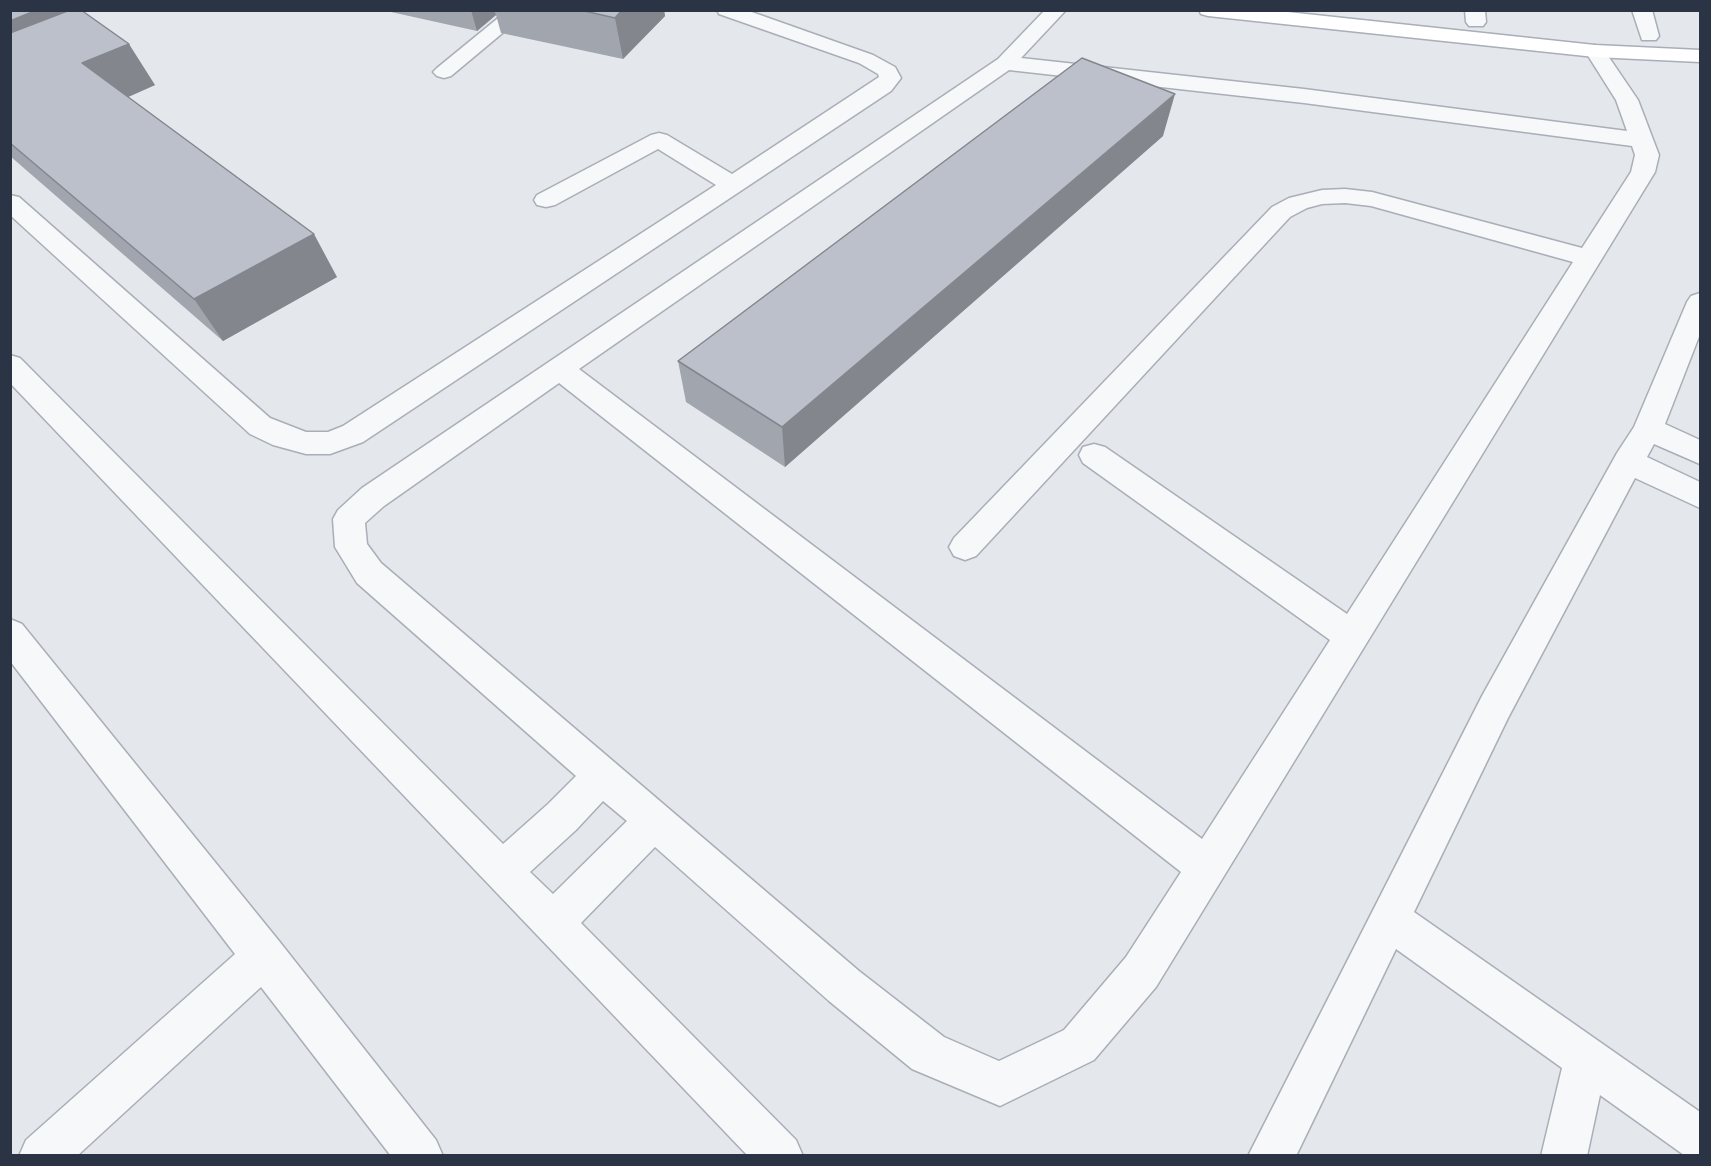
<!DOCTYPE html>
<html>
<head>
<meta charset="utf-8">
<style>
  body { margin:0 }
  #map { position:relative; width:1711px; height:1166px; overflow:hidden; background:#e4e7ec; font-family:"Nunito Sans",sans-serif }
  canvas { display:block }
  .frame { position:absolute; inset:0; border:12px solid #2b3445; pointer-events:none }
</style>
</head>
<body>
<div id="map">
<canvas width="1711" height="1166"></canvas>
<div class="frame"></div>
</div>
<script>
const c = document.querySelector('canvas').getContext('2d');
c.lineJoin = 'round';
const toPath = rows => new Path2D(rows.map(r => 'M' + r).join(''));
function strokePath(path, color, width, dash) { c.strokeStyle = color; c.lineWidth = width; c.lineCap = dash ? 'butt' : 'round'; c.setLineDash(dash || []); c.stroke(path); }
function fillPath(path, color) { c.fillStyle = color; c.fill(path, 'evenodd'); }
const street = toPath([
  [508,10,530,10,451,76,444,78,437,76,433,72,437,68,508,10],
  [717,10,746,10,873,55,895,67,901,78,891,91,363,442,330,454,306,454,273,445,250,434,10,215,10,195,19,197,270,418,306,432,328,432,343,426,716,185,658,149,555,205,546,207,537,205,534,200,537,195,651,135,659,133,667,135,732,174,879,77,878,74,859,63,719,14,717,10],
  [1045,10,1066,10,1021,58,1304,89,1627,131,1616,100,1585,51,1588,47,1595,45,1602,47,1638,100,1659,155,1655,172,1156,987,1094,1060,1000,1106,912,1069,829,1001,655,847,581,923,796,1140,803,1156,748,1156,10,383,10,355,20,358,503,844,548,804,576,776,357,583,335,547,333,519,338,510,362,488,998,59,1045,10],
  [1009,70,1304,103,1632,146,1635,155,1631,172,1582,248,1372,192,1345,189,1322,190,1289,198,1272,207,954,538,949,547,954,556,965,560,976,556,1290,217,1307,208,1322,204,1345,203,1371,206,1573,262,1347,614,1105,447,1094,444,1083,447,1079,455,1083,463,1330,640,1202,839,579,369,1009,70],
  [559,383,1181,872,1126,957,1064,1030,999,1061,944,1037,859,971,381,563,367,544,365,523,384,506,559,383],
  [603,801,627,821,553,894,530,872,576,830,603,801],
  [1465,10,1485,10,1486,22,1483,26,1469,26,1466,22,1465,10],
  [1632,10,1652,10,1659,36,1656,40,1642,40,1632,10],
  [1700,293,1700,334,1665,424,1700,440,1700,464,1654,444,1647,457,1700,482,1700,508,1635,478,1508,718,1414,912,1700,1112,1700,1156,1684,1155,1600,1095,1587,1156,1541,1156,1562,1068,1396,949,1296,1156,1248,1156,1482,696,1617,453,1634,427,1687,302,1691,296,1700,293],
  [10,619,22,624,279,941,436,1140,443,1156,391,1156,261,987,77,1156,19,1156,26,1140,235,954,10,661,10,619]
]);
const secondary = toPath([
  [1199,10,1269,10,1595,45,1700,50,1700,62,1595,57,1208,16,1201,14,1199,10]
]);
strokePath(street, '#a9aeb7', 3);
strokePath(secondary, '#a9aeb7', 3);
fillPath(street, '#f7f8fa');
fillPath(secondary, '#fff');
fillPath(toPath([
  [10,10,155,85,128,97,337,277,223,341,10,156],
  [382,10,664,10,665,16,623,59,501,33,496,15,477,31],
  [1163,136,785,467,686,402,678,361]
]), '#a1a5ae');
fillPath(toPath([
  [37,10,79,10,10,74,10,21],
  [471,10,494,10,496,15,477,31],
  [622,10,664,10,665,16,623,59,615,18],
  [129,44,155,85,110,105,82,63],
  [1175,94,1163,136,785,467,782,427],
  [314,234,337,277,223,341,194,299]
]), '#83868d');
const building = toPath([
  [10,10,37,10,10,21,10,10],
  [70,10,81,10,129,44,82,63,314,234,194,299,10,143,10,33,70,10],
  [580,10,622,10,615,18,580,10],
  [1082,58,1175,94,782,427,678,361,1082,58]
]);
fillPath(building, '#bbc0ca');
strokePath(building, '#83868d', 1.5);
</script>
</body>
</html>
